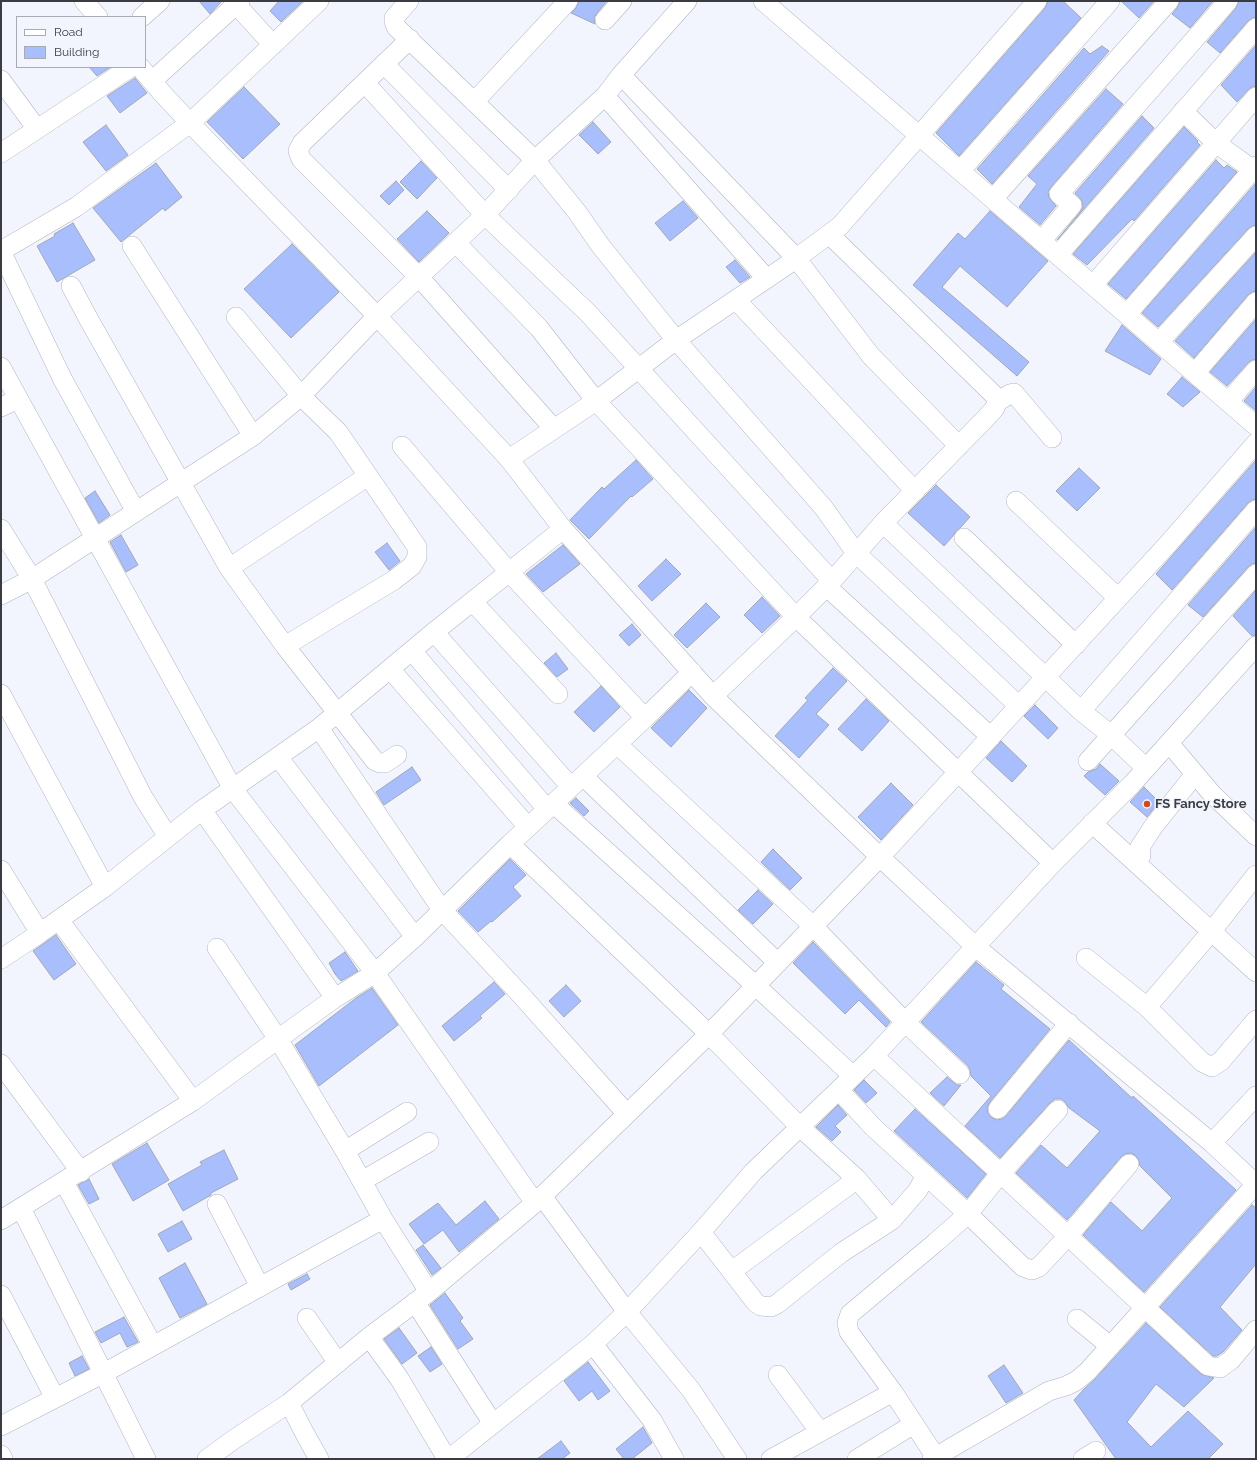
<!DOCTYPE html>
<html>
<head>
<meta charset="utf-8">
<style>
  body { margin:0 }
  #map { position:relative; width:1257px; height:1460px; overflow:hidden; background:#f2f5fe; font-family:Raleway,sans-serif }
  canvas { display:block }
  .frame { position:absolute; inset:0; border:2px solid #3a3c42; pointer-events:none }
  .legend { position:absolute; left:16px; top:16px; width:130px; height:52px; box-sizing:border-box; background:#f2f5fe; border:1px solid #a8abb3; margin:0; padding:5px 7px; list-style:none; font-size:12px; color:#3a3c42 }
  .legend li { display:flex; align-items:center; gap:8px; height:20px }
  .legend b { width:20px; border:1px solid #a8abb3 }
</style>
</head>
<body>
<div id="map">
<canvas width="1257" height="1460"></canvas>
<div class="frame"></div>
<ul class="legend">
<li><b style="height:5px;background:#fff"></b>Road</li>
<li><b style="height:11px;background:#a9befc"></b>Building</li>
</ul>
</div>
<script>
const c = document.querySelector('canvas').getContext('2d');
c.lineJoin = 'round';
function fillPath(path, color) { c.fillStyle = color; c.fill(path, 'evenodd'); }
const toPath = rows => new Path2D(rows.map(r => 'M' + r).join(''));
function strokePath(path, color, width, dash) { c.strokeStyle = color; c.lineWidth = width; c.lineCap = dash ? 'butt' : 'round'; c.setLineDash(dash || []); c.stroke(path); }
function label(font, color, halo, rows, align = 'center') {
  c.font = font + ' Raleway,sans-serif'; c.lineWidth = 3; c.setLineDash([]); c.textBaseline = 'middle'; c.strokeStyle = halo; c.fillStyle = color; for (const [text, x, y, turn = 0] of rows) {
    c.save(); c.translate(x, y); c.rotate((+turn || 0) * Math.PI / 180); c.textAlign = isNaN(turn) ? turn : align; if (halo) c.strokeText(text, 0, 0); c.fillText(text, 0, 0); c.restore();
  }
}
const building = toPath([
  [199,1,222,1,210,14,199,1],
  [279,1,303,1,281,22,270,11,279,1],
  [579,1,607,1,597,13,594,18,595,24,571,13,576,8,579,1],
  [1048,1,1063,1,1081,18,959,156,936,133,1045,8,1048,1],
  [1121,1,1154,1,1139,18,1121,1],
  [1180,1,1213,1,1190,28,1172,14,1177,8,1180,1],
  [1239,1,1256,1,1256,17,1252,18,1248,21,1220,53,1207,42,1236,8,1239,1],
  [1256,45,1256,86,1252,87,1248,90,1237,102,1221,85,1256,45],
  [1102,46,1109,51,992,184,977,169,1084,48,1090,54,1102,46],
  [89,67,111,67,97,76,89,67],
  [135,78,147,93,120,113,107,96,135,78],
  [244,87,280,124,243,159,207,122,244,87],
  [1106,89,1123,104,1051,187,1048,192,1049,197,1056,206,1040,225,1019,207,1037,184,1028,176,1106,89],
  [1142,116,1154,128,1057,240,1080,212,1083,207,1082,201,1075,193,1142,116],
  [593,122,611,142,598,154,579,135,593,122],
  [106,125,128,155,106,171,83,142,106,125],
  [1184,127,1198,141,1197,142,1200,145,1134,221,1132,219,1087,265,1073,254,1184,127],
  [1216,160,1224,168,1227,165,1237,172,1126,299,1108,284,1216,160],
  [421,161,437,178,417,199,400,182,421,161],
  [156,163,182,197,165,211,163,208,121,242,93,208,156,163],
  [396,181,404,190,389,205,380,196,396,181],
  [1256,183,1256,225,1252,226,1248,229,1158,327,1142,313,1256,183],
  [683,201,698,218,670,241,655,223,683,201],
  [427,211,449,233,419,262,397,239,427,211],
  [990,211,1048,261,1007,307,960,266,942,287,1029,362,1017,376,913,285,958,233,965,239,990,211],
  [73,223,95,260,57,282,37,246,55,236,54,234,73,223],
  [292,244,339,292,291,338,244,289,292,244],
  [1256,252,1256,291,1252,292,1248,295,1194,358,1175,341,1256,252],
  [735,260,750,277,740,283,726,267,735,260],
  [1256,319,1256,359,1252,360,1248,363,1227,386,1210,372,1256,319],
  [1122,325,1161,359,1150,375,1105,351,1122,325],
  [1182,377,1200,392,1183,407,1167,394,1182,377],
  [1256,387,1256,411,1244,401,1256,387],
  [636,460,653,479,632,497,631,496,589,539,570,520,602,487,604,489,636,460],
  [1256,460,1256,499,1252,500,1248,503,1172,590,1156,574,1256,460],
  [1079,468,1100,488,1077,511,1056,491,1079,468],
  [936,485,970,517,961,527,956,531,953,536,944,546,908,513,936,485],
  [95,491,110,515,99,523,85,498,95,491],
  [1256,527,1256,563,1252,564,1248,567,1203,617,1188,605,1256,527],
  [121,535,138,565,126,572,110,542,121,535],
  [387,543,400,561,389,570,375,552,387,543],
  [563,545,580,564,543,592,526,574,563,545],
  [666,559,681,574,652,601,638,586,666,559],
  [1256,590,1256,635,1252,636,1233,616,1256,590],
  [762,597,780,616,762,633,744,615,762,597],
  [706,603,720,617,687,648,674,635,706,603],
  [632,624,641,635,629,646,619,635,632,624],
  [556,653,568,669,557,677,544,663,556,653],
  [833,668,847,681,816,714,829,725,799,758,775,736,808,700,805,698,833,668],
  [601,686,620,707,594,732,574,712,601,686],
  [689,690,707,708,671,747,651,728,689,690],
  [866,699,889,721,862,751,838,729,866,699],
  [1035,705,1058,728,1048,739,1024,716,1035,705],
  [1001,741,1027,766,1012,782,986,758,1001,741],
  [1100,764,1119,781,1105,795,1084,776,1088,772,1096,769,1100,764],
  [412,767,421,780,384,805,376,792,412,767],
  [891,783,913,805,881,840,858,817,891,783],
  [1144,787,1159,802,1147,817,1130,802,1144,787],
  [576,798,589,811,584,816,570,803,576,798],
  [773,849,802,878,790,890,761,862,773,849],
  [510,859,526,875,513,887,521,896,492,922,491,921,478,932,458,911,510,859],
  [758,890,773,904,753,924,738,910,758,890],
  [56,935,76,964,54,980,33,951,56,935],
  [813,942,890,1022,886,1027,859,1000,845,1014,793,963,813,942],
  [345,952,358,971,341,981,335,974,329,963,345,952],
  [976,962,1004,985,1001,989,1050,1029,990,1102,987,1108,988,1113,991,1117,997,1120,1002,1119,1006,1116,1069,1040,1132,1098,1133,1096,1236,1190,1144,1292,1083,1235,1111,1202,1142,1231,1172,1198,1140,1166,1139,1161,1136,1156,1131,1153,1125,1154,1121,1157,1067,1220,1016,1173,1041,1145,1067,1168,1100,1131,1069,1108,1065,1102,1061,1099,1055,1099,1050,1103,1000,1158,965,1126,991,1096,971,1076,970,1070,968,1066,921,1022,976,962],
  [494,982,505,994,480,1016,482,1018,454,1041,442,1026,494,982],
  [566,985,581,1001,564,1017,549,1001,566,985],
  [372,988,398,1025,319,1086,295,1045,356,998,372,988],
  [947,1077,957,1085,961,1085,944,1106,930,1093,947,1077],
  [864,1080,877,1093,866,1103,854,1090,864,1080],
  [838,1105,847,1115,835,1126,841,1132,832,1141,816,1127,838,1105],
  [915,1109,986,1174,967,1198,894,1131,915,1109],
  [147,1143,169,1180,133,1201,112,1164,147,1143],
  [224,1150,238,1179,211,1193,211,1195,183,1211,168,1184,202,1165,200,1162,224,1150],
  [89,1179,99,1199,89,1204,78,1185,89,1179],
  [485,1201,499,1219,459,1252,443,1230,424,1244,409,1224,438,1203,456,1225,485,1201],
  [1252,1205,1256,1208,1256,1264,1220,1307,1242,1330,1223,1352,1217,1356,1213,1356,1160,1307,1252,1205],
  [182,1221,192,1239,168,1252,158,1234,182,1221],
  [423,1245,441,1268,432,1275,416,1250,423,1245],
  [185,1263,207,1304,180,1318,159,1278,185,1263],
  [307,1274,310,1279,291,1290,288,1284,307,1274],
  [445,1293,463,1318,460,1321,473,1339,458,1349,430,1305,445,1293],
  [124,1317,138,1342,127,1347,120,1333,101,1343,95,1332,124,1317],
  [1146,1323,1201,1374,1214,1378,1184,1407,1156,1384,1127,1422,1151,1447,1188,1411,1223,1444,1208,1459,1116,1459,1074,1400,1084,1389,1095,1379,1146,1323],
  [399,1328,417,1353,402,1364,384,1339,399,1328],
  [431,1347,442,1364,430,1372,418,1356,431,1347],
  [82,1356,89,1369,75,1376,69,1363,82,1356],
  [588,1362,610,1391,598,1400,592,1391,579,1401,564,1381,588,1362],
  [1004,1365,1023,1393,1006,1403,988,1376,1004,1365],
  [643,1427,652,1443,632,1459,624,1459,616,1449,643,1427],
  [561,1441,570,1453,562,1459,537,1459,561,1441]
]);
fillPath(building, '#a9befc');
strokePath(building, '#a2a7b5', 1);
const minor = toPath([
  [84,1,98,17],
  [233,1,273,45],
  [409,1,394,18,394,21,396,27,535,160,577,212,600,245,676,340,823,507,856,553,1019,706],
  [763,1,1256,426],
  [142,17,160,1],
  [605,20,622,1],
  [410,39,302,143,298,151,301,159,419,277,554,429],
  [384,64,509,190],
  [140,67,162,93,190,123,377,316,509,459,563,529,713,696,880,857,976,947,1212,1143,1256,1184],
  [621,75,796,258,871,356,959,446],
  [1,80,37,129],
  [152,81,240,1],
  [365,83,485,215,588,313,832,581],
  [605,96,766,278],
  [474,102,568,1],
  [1183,111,1216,143,1256,172],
  [1,153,131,67],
  [961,170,1110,1],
  [993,199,1169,1],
  [1042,240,1072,205,1059,194,1228,1],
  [456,243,539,328,596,401,796,617,1053,863],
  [132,246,253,436],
  [1,251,76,207,190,123,319,1],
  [1,251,63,380,136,512],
  [1058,255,1256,28],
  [1093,285,1256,97],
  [71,286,88,318,229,568,285,646,375,761,380,763,385,763,397,755],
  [736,300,915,491],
  [1127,314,1256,166],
  [236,317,301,396,338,432,417,547,417,557,412,566,394,580,285,646],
  [1159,342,1256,236],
  [1,367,233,789,375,973,535,1203],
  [1195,373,1256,302],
  [997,402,1010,394,1014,393,1052,438],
  [1228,402,1256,370],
  [1,407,18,399],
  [402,446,509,572,645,718],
  [509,459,596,401,676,340,790,263,840,226,1037,1],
  [1016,501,1118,598],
  [883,523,1081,711,1111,735,1146,768],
  [1,529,32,579,143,797,168,837],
  [964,538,1076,645],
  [229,568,368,476],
  [826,586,991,737],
  [1,595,32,579,253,436,301,396,377,316,485,215,535,160,605,96,621,75,687,1],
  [473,602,558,694],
  [434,632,571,787],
  [412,651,547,809],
  [390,669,528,827],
  [1,694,105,887],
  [713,696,796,617,832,581,883,523,985,419,995,408,997,402,995,396,829,234],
  [1081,711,1256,510],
  [319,728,442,910,521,995,627,1114],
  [1169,743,1212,794,1256,836],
  [617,744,813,926,905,1022,960,1074],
  [278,757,415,937],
  [1088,761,1256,574],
  [583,776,778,963],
  [553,803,756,986,853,1076],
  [202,810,335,998],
  [1092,823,1256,972],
  [510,844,709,1034,800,1127,857,1179,892,1220],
  [1136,862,1141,856,1140,847,1153,827,1195,774],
  [1,870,40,933],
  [59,920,193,1101],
  [217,948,278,1039,345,1151,383,1219,429,1292],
  [1086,958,1147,1007,1202,1062,1212,1067,1221,1061,1256,1020],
  [1,959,40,933,105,887,202,810,319,728,434,632,563,529],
  [1147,1007,1211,932,1256,875],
  [874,1056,1208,1366,1220,1368,1231,1360,1256,1330],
  [1,1064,81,1172],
  [839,1090,873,1127,968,1214,1023,1267,1032,1270,1039,1267,1068,1236,1129,1164],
  [998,1109,1069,1023],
  [1212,1143,1256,1096],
  [345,1151,407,1112],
  [362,1181,429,1142],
  [64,1182,153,1346],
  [542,1196,627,1312,691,1390,737,1459],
  [217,1204,260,1287],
  [21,1208,146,1459],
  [1,1220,193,1101,278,1039,335,998,375,973,415,937,510,844,645,718,692,672],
  [701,1232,756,1303,761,1306,771,1307,777,1304,841,1253,892,1220,918,1190,926,1175],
  [732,1271,857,1179],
  [1,1295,55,1398],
  [415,1302,493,1424],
  [307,1318,338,1363],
  [1077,1319,1110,1346],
  [369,1337,399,1378,447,1459],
  [593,1344,652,1420,674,1459],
  [778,1375,820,1432],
  [289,1403,305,1434,319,1459],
  [1,1426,104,1373,383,1219],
  [1,1455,3,1459],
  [207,1459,233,1440,289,1403,369,1337,429,1292,535,1203,627,1114,709,1034,880,857,1167,545,1256,443],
  [449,1459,593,1344,627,1312,701,1232,753,1172,874,1056,1053,863,1132,784,1256,646],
  [771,1459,893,1392],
  [857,1459,914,1424],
  [932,1459,1049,1391,1066,1386,1076,1381,1087,1372,1256,1184],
  [937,1459,893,1392,849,1332,847,1323,850,1314,935,1243,968,1214,1000,1174,1058,1110],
  [1083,1459,1096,1451]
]);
strokePath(minor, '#b0b5c2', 20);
strokePath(minor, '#fff', 19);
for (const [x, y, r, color] of [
  [1147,804,4,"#d14a1a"]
]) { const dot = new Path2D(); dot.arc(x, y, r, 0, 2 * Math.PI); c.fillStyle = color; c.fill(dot); strokePath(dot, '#f2f5fe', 1.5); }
label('bold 13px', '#3a3c42', '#f2f5fe', [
  ["FS Fancy Store",1155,804]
], 'left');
</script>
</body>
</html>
